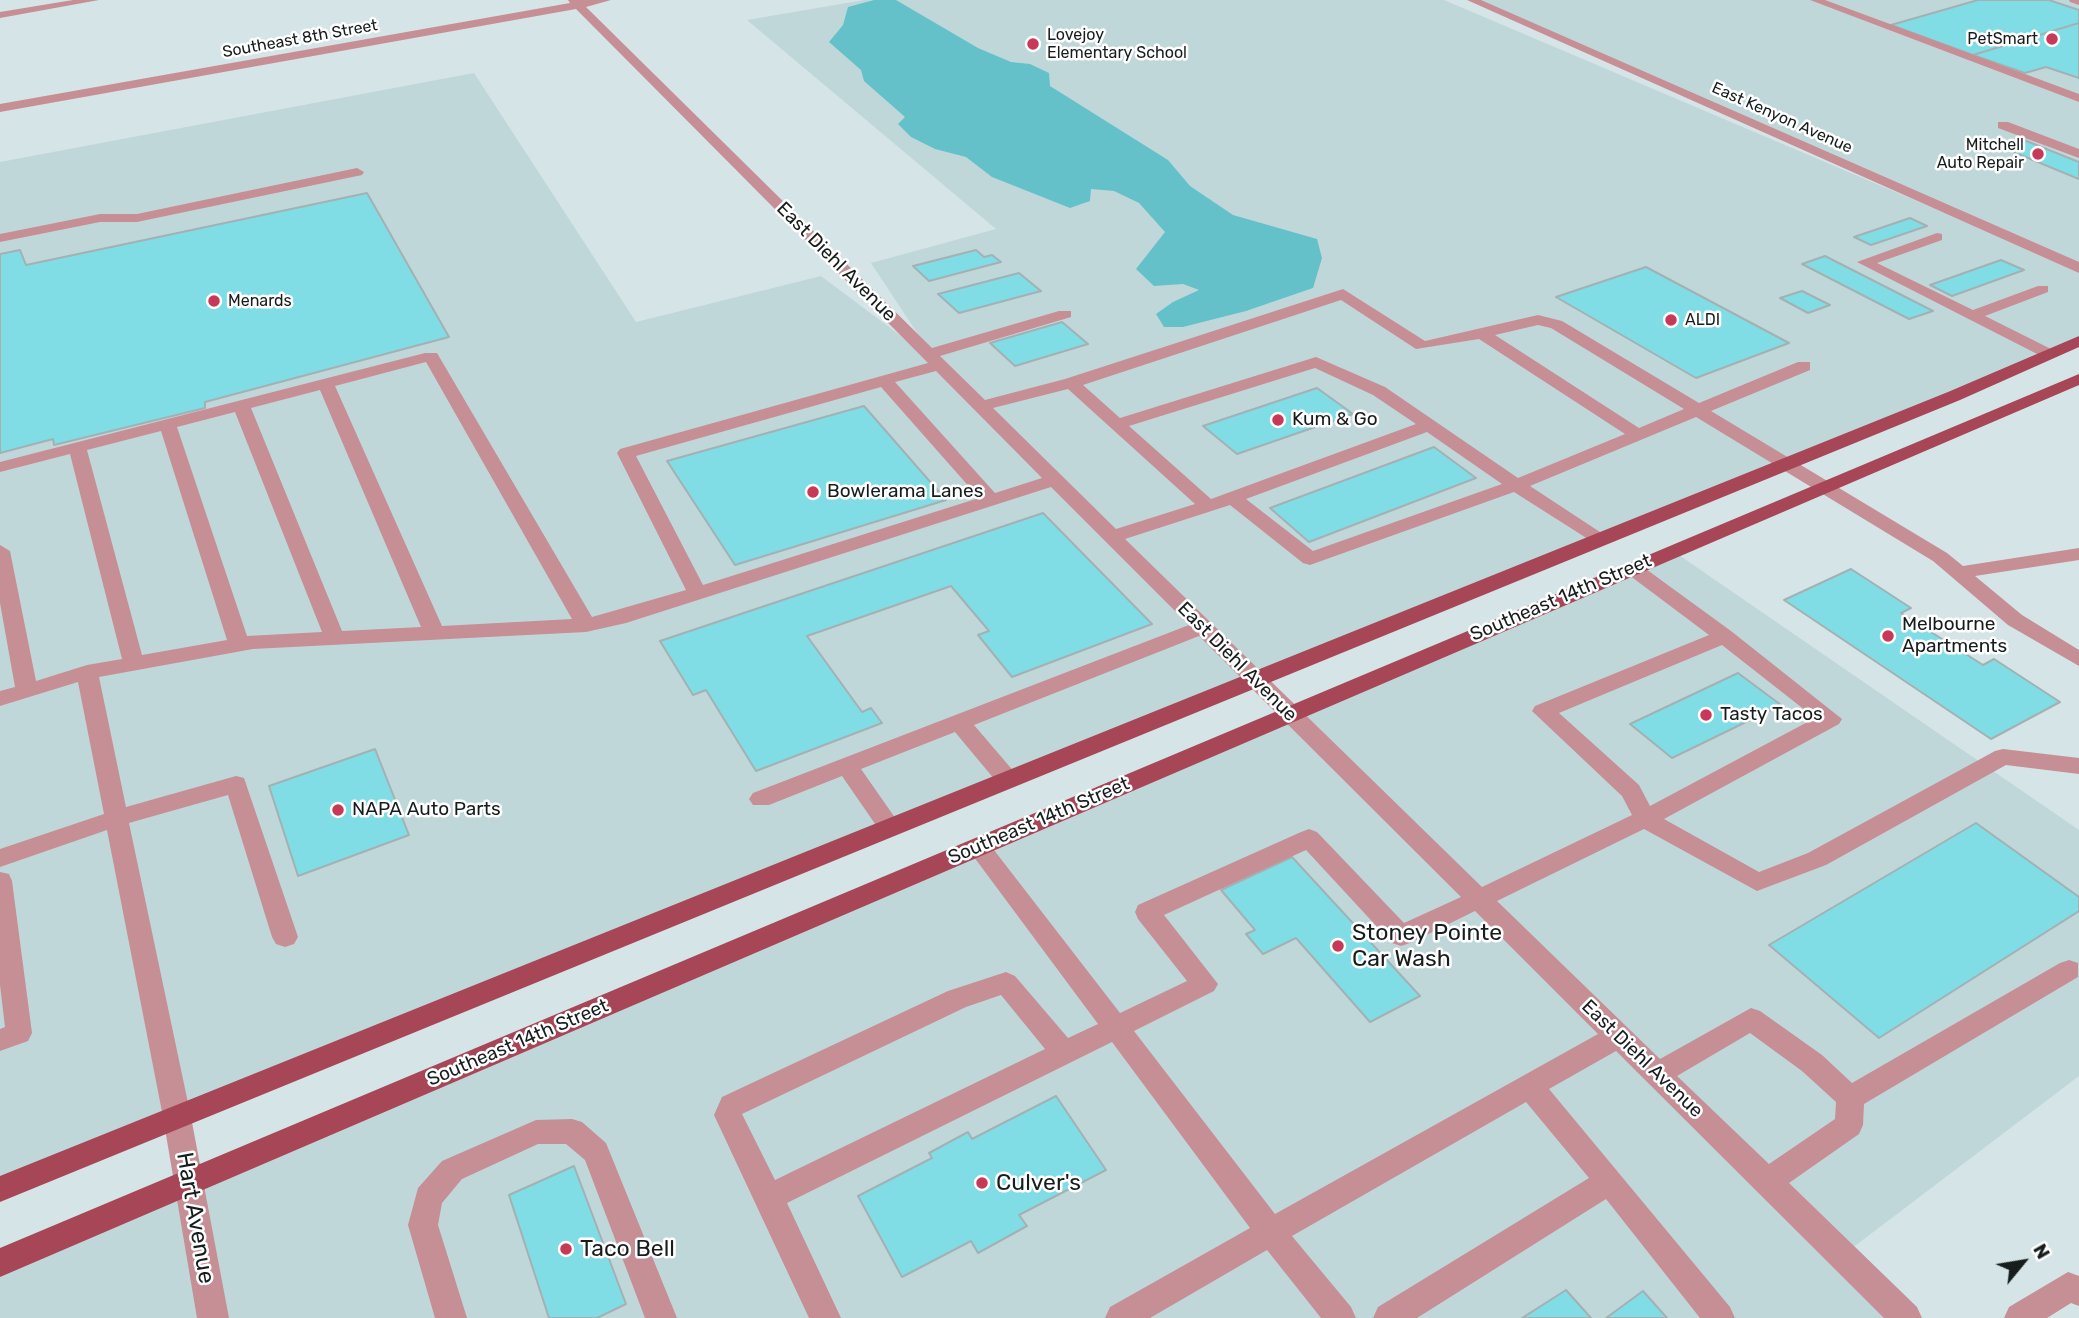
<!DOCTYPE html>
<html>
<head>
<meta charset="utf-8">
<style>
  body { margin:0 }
  #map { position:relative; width:2079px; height:1318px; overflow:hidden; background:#d5e4e6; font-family:Rubik,sans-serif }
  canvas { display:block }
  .north { position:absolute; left:1988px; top:1227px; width:70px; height:70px; -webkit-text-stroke:5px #fff; paint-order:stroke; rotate:60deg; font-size:19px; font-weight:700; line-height:28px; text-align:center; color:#171d1d }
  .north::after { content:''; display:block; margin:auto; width:24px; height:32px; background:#171d1d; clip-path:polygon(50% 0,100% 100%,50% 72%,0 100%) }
</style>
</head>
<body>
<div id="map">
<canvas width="2079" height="1318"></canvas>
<div class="north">N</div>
</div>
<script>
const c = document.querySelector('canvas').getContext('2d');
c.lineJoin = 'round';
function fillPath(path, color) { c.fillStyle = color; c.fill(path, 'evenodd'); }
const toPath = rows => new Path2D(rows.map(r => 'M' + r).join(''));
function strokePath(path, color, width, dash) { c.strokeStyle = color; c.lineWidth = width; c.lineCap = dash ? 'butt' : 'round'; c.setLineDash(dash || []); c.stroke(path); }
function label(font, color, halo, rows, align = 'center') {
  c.font = font + ' Rubik,sans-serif'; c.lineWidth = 5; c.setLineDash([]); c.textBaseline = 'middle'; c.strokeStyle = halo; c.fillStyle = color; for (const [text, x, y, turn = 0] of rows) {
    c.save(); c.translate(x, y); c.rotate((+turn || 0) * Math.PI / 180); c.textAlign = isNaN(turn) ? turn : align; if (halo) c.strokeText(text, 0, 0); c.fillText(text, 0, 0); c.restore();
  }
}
fillPath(toPath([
  [864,0,1444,0,2079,270,2079,341,0,1189,0,162,474,73,636,322,821,276,937,363,871,263,996,229,747,20],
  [1472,0,2079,0,2079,268],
  [1673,551,2079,830,2079,1076,1843,1255,1906,1318,0,1318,0,1263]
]), '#c0d7da');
fillPath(toPath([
  [874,0,896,0,978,48,1011,62,1030,64,1049,73,1050,86,1168,160,1190,186,1233,215,1317,239,1322,258,1313,288,1246,311,1183,327,1164,327,1156,314,1173,302,1199,290,1183,284,1154,286,1136,269,1165,232,1139,203,1114,191,1091,189,1090,201,1070,208,992,177,966,157,935,149,911,137,898,124,905,117,864,81,861,70,829,42,843,25,848,7]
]), '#64c1ca');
const building = toPath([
  [1978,0,2049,0,2079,10,2079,23,1973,55,1891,25,1978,0],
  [2079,23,2079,78,2046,67,2025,73,1973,55,2079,23],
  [2019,138,2079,162,2079,179,1999,146,2019,138],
  [367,193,449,337,205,402,205,408,54,445,53,439,0,453,0,254,20,250,26,265,367,193],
  [1910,218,1927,226,1871,245,1854,237,1910,218],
  [976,250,984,257,992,255,1001,262,929,281,913,266,976,250],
  [1825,256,1933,311,1909,319,1802,264,1825,256],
  [2001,260,2024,270,1952,296,1930,285,2001,260],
  [1646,267,1789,343,1696,378,1556,297,1646,267],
  [1019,273,1041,291,959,313,938,294,1019,273],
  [1802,291,1830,305,1808,313,1780,298,1802,291],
  [1062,322,1088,344,1015,366,990,343,1062,322],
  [1317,388,1353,414,1237,454,1203,426,1317,388],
  [864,406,946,500,735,565,667,461,864,406],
  [1434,447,1476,478,1309,542,1270,508,1434,447],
  [1043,513,1152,624,1012,677,978,635,989,631,951,586,807,636,862,712,871,708,882,723,756,771,706,690,693,695,660,641,1043,513],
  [1851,569,1911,608,1901,613,1983,665,1994,659,2060,702,1991,739,1784,600,1851,569],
  [1738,673,1781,705,1672,758,1630,724,1738,673],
  [375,749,409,835,298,876,269,786,375,749],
  [1976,823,2079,897,2079,911,1879,1038,1769,945,1976,823],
  [1292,857,1420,996,1370,1022,1296,938,1263,954,1246,934,1255,930,1221,890,1292,857],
  [1056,1096,1106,1170,1019,1215,1027,1226,978,1253,971,1241,902,1277,858,1196,932,1158,929,1153,968,1132,972,1139,1056,1096],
  [574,1166,626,1304,597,1318,549,1318,509,1195,574,1166],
  [1566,1290,1591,1318,1522,1318,1566,1290],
  [1643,1291,1667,1318,1606,1318,1643,1291]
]);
fillPath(building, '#80dde6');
strokePath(building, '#a3b1b3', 2);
fillPath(toPath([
  [73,0,99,0,0,18,0,12,73,0],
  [568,0,611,0,586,7,932,348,1059,311,1071,311,1071,317,940,356,985,400,1065,379,1343,289,1425,341,1538,315,1562,321,1699,403,1798,362,1810,362,1810,370,1711,411,1947,553,1963,566,2079,548,2079,560,1975,576,2022,615,2079,650,2079,666,2008,625,1933,561,1696,417,1530,486,1606,536,1609,540,1599,546,1514,492,1310,565,1303,563,1230,505,1125,539,1482,887,1632,815,1622,796,1532,711,1535,706,1709,635,1625,572,1622,568,1632,562,1639,564,1731,631,1842,719,1839,724,1664,819,1759,872,1808,853,1995,751,2003,749,2079,758,2079,774,2006,765,1826,865,1757,891,1644,829,1497,901,1660,1059,1751,1008,1760,1011,1822,1055,1852,1083,2060,963,2069,960,2078,963,2078,977,1864,1104,1863,1125,1859,1134,1789,1183,1917,1307,1922,1318,1884,1318,1616,1051,1549,1089,1730,1307,1735,1318,1700,1318,1606,1199,1417,1318,1373,1318,1378,1307,1589,1178,1526,1102,1292,1236,1351,1307,1356,1318,1321,1318,1267,1250,1150,1318,1105,1318,1110,1307,1250,1228,1112,1042,787,1203,841,1318,809,1318,714,1115,722,1097,948,991,1006,972,1015,976,1068,1038,1098,1024,971,853,967,847,971,841,979,838,987,841,1120,1013,1187,981,1138,919,1135,912,1138,905,1301,832,1309,829,1317,832,1404,923,1461,897,1199,636,974,725,1016,774,1019,780,1016,786,1000,786,955,732,861,769,898,822,902,828,898,834,890,837,882,834,842,776,769,805,753,805,749,799,753,793,1189,625,1051,487,626,623,586,632,253,649,99,677,126,807,236,776,244,778,298,937,294,944,285,947,276,944,272,937,228,795,129,823,191,1117,229,1318,197,1318,163,1117,107,830,0,867,0,849,104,814,78,682,0,706,0,691,15,687,0,603,0,545,10,551,36,681,87,665,122,659,70,454,0,472,0,462,425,353,437,353,592,617,686,590,617,453,620,449,928,363,576,9,0,112,0,104,570,3,568,0],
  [1341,300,1416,349,1479,339,1625,434,1518,478,1385,387,1316,357,1120,418,1083,385,1341,300],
  [1538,325,1551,328,1684,409,1639,428,1495,335,1538,325],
  [426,362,572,619,442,626,335,386,426,362],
  [1315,368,1373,395,1416,424,1211,499,1129,426,1315,368],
  [936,371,1042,478,995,493,895,382,936,371],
  [881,387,979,498,703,585,636,456,881,387],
  [1068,389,1195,504,1116,529,993,408,1068,389],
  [320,390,421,627,342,631,251,408,320,390],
  [235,412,322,632,247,636,177,427,235,412],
  [161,431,227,640,142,655,87,450,161,431],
  [1427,432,1502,484,1313,551,1246,499,1427,432],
  [1722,645,1815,718,1650,806,1639,785,1559,713,1722,645],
  [1306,850,1392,943,1401,946,1410,943,1475,911,1598,1034,1275,1214,1134,1031,1214,991,1218,984,1164,915,1306,850],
  [1001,995,1045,1049,775,1180,742,1114,966,1007,1001,995],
  [1750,1033,1802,1071,1836,1102,1835,1119,1769,1164,1677,1076,1750,1033],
  [1467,0,1481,0,2079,262,2079,273,1467,0],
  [1810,0,1825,0,2079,94,2079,102,1810,0],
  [2069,0,2079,0,2079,5,2070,2,2069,0],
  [1998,122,2008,122,2079,149,2079,158,1998,128,1998,122],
  [357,168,364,172,362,175,137,222,100,222,0,242,0,234,100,214,137,214,357,168],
  [1937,233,1942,234,1942,240,1877,263,1973,310,2038,286,2048,286,2048,292,1985,316,2055,351,2055,357,2043,357,1857,262,1937,233],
  [0,872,9,874,12,881,32,1033,28,1041,0,1051,0,1029,5,1027,0,985,0,872],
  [572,1119,582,1122,606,1143,677,1318,645,1318,585,1160,566,1144,538,1144,462,1179,442,1203,438,1225,467,1318,435,1318,408,1225,418,1188,442,1161,536,1120,572,1119],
  [2068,1272,2079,1276,2079,1306,2071,1303,2047,1318,2004,1318,2009,1307,2068,1272]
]), '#c68f95');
fillPath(toPath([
  [2079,336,2079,347,1960,400,0,1202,0,1176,1948,392,2079,336],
  [2079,374,2079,385,0,1277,0,1248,2079,374]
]), '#a64656');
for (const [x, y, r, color] of [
  [2052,39,7,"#c83858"],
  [1033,44,7,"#c83858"],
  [2038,154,7,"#c83858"],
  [214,301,7,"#c83858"],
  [1671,320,7,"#c83858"],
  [1278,420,7,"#c83858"],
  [813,492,7,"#c83858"],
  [1888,636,7,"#c83858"],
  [1706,715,7,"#c83858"],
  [338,810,7,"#c83858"],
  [1338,946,7,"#c83858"],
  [982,1183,7,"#c83858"],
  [566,1249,7,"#c83858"]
]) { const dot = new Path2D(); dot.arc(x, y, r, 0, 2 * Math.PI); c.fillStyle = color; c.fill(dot); strokePath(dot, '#fff', 2.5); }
label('16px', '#171d1d', '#fff', [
  ["Lovejoy",1047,35],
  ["Elementary School",1047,53],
  ["PetSmart",2038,39,"right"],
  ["Mitchell",2024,145,"right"],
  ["Auto Repair",2024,163,"right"],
  ["Menards",228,301],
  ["ALDI",1685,320]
], 'left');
label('16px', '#171d1d', '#fff', [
  ["Southeast 8th Street",300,39,-10],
  ["East Kenyon Avenue",1782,118,24]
]);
label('19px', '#171d1d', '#fff', [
  ["East Diehl Avenue",836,262,45],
  ["Southeast 14th Street",1561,598,-23],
  ["East Diehl Avenue",1237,662,45],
  ["Southeast 14th Street",1039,821,-23],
  ["Southeast 14th Street",518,1043,-23],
  ["East Diehl Avenue",1642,1059,44]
]);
label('19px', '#171d1d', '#fff', [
  ["Kum & Go",1292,420],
  ["Bowlerama Lanes",827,492],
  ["Melbourne",1902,625],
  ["Apartments",1902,647],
  ["Tasty Tacos",1720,715],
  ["NAPA Auto Parts",352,810]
], 'left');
label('23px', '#171d1d', '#fff', [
  ["Stoney Pointe",1352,933],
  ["Car Wash",1352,959],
  ["Culver's",996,1183],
  ["Taco Bell",580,1249]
], 'left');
label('23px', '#171d1d', '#fff', [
  ["Hart Avenue",195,1218,80]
]);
</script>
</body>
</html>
